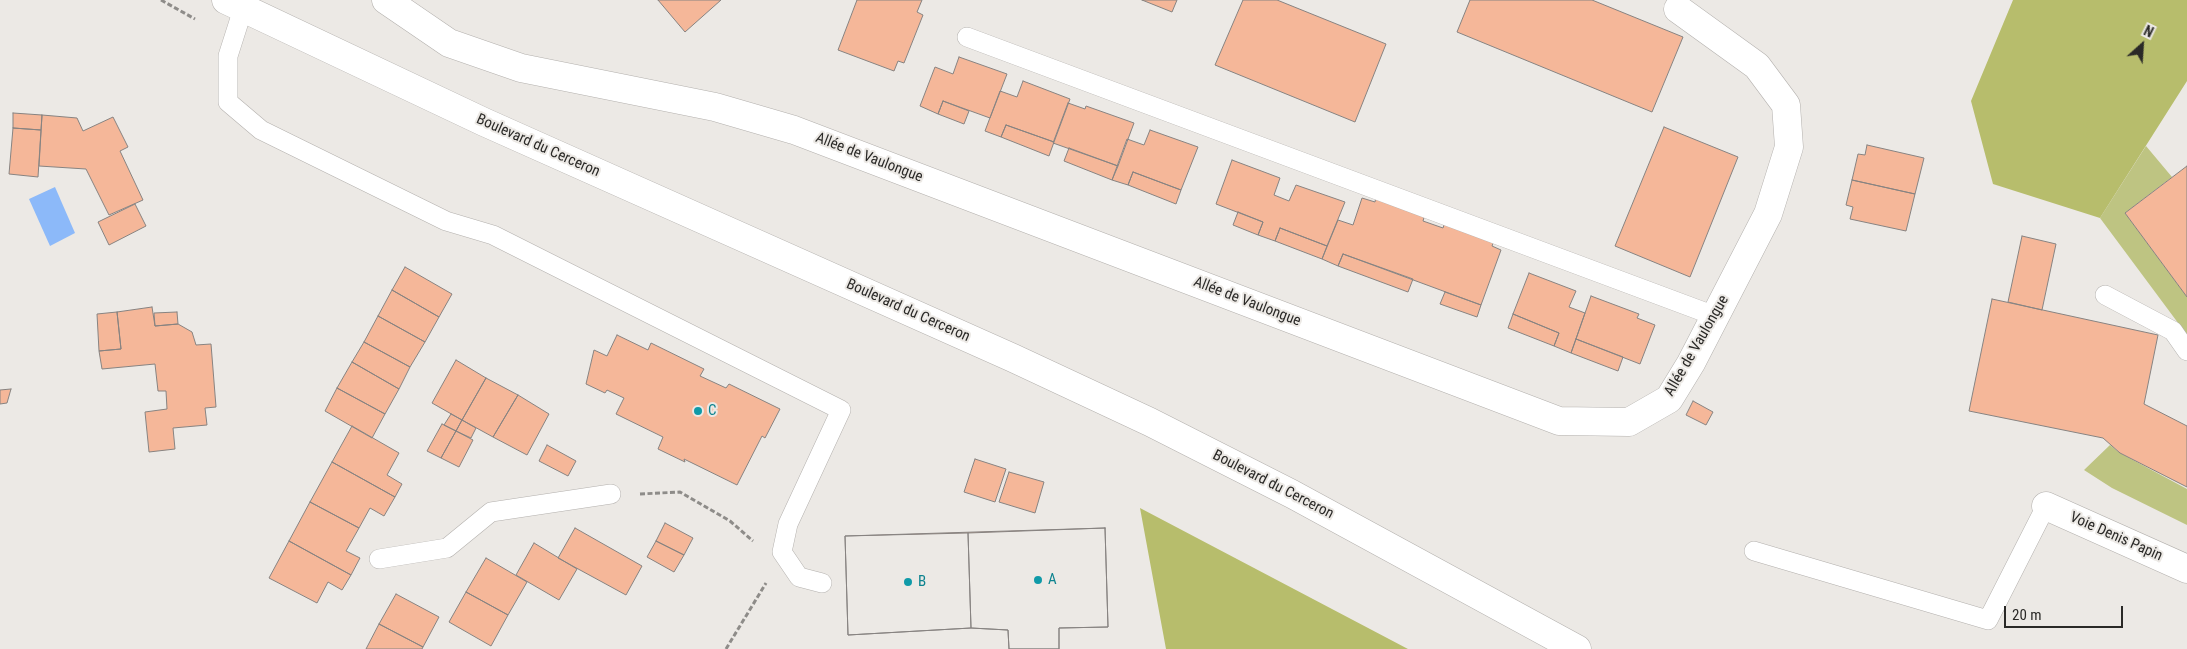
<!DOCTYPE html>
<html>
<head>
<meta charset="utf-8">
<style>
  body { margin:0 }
  #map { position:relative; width:2187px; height:649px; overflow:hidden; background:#ece9e5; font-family:"Roboto Condensed",sans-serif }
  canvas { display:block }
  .north { position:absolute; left:2117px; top:20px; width:50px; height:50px; -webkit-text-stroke:4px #ece9e5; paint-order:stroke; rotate:26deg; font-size:14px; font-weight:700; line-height:20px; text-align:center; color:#2a2927 }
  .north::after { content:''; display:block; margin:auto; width:18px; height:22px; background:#2a2927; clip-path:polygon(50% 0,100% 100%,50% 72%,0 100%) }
  .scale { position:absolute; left:2004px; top:606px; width:119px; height:22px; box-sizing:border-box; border:2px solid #2a2927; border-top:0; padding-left:6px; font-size:15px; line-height:18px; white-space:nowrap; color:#2a2927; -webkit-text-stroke:4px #ece9e5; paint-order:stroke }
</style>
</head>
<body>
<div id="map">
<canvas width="2187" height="649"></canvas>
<div class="north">N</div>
<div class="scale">20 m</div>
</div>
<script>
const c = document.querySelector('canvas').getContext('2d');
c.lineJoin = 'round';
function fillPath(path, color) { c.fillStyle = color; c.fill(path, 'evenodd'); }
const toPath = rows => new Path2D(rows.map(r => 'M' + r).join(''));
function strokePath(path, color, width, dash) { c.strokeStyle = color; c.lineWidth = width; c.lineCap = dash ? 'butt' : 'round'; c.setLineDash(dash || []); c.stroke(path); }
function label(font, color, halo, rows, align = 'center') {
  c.font = font + ' "Roboto Condensed",sans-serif'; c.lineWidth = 4; c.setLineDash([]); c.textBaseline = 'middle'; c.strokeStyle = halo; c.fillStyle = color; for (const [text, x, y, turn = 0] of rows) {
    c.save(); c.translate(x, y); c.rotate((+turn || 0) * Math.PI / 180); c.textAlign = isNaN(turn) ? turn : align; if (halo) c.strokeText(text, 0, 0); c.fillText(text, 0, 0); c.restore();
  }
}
fillPath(toPath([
  [2146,146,2172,177,2125,213,2187,297,2187,335,2100,218],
  [2110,445,2120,453,2187,489,2187,525,2112,488,2084,470]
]), '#bec482');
fillPath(toPath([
  [2013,0,2187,0,2187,81,2100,218,1993,184,1971,101],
  [1140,508,1408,649,1166,649]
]), '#b7bd6c');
fillPath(toPath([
  [55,187,75,233,50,246,29,199]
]), '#8cb9f9');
const building = toPath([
  [658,0,721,0,685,32,658,0],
  [857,0,922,0,917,12,923,15,904,63,898,61,894,71,838,50,857,0],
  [1142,0,1177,0,1172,12,1142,0],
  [1243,0,1277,0,1386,44,1355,122,1215,65,1243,0],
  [1470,0,1592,0,1683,37,1652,112,1457,32,1470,0],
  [959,57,1007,74,990,118,943,101,938,114,920,106,935,67,953,74,959,57],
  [1023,81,1070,99,1054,142,1006,125,1001,137,985,131,1000,91,1017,97,1023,81],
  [943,101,969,111,964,124,938,114,943,101],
  [1068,103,1085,109,1086,106,1134,123,1118,166,1053,143,1068,103],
  [13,113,42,115,41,130,13,128,13,113],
  [42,115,77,118,83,131,113,117,128,147,120,151,143,200,109,215,86,169,39,166,42,115],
  [1006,125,1054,142,1049,156,1001,137,1006,125],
  [1664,127,1738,157,1690,277,1615,246,1664,127],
  [13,128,41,130,38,177,9,174,13,128],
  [1150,130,1198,147,1181,190,1133,172,1128,185,1112,180,1127,139,1144,145,1150,130],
  [1867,145,1924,158,1915,194,1852,180,1858,154,1865,155,1867,145],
  [1069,148,1118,166,1112,180,1064,161,1069,148],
  [1232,160,1280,178,1274,195,1289,201,1296,185,1345,202,1327,246,1280,228,1275,241,1258,235,1263,222,1216,204,1232,160],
  [2187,166,2187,297,2125,213,2187,166],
  [1133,172,1181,190,1176,204,1128,185,1133,172],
  [1852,180,1915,194,1906,231,1850,219,1853,207,1846,205,1852,180],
  [1376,197,1425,214,1423,221,1443,228,1445,222,1494,241,1492,246,1501,250,1481,305,1343,254,1338,266,1322,259,1338,220,1353,225,1362,198,1375,202,1376,197],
  [135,204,146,226,109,245,98,222,135,204],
  [1238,212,1263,222,1258,235,1233,225,1238,212],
  [1280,228,1327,246,1322,259,1275,241,1280,228],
  [2022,236,2056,244,2042,310,2008,302,2022,236],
  [1343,254,1413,279,1408,292,1338,266,1343,254],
  [405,267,452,294,439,317,392,290,405,267],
  [1529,273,1576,291,1569,307,1585,313,1571,353,1554,346,1559,333,1513,314,1529,273],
  [392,290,439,317,425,342,378,316,392,290],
  [1445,292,1481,305,1477,317,1440,304,1445,292],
  [1591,296,1639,314,1637,318,1655,325,1640,364,1576,339,1591,296],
  [1992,299,2158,335,2144,404,2187,426,2187,487,2120,453,2103,438,1969,411,1992,299],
  [152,307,155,326,178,324,192,332,196,345,211,344,216,407,205,408,207,425,173,428,175,449,149,452,145,412,167,409,166,391,158,391,155,364,102,369,99,351,121,349,117,312,152,307],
  [117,312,121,349,99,351,97,314,117,312],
  [177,312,178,324,155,326,154,313,177,312],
  [1513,314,1559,333,1554,346,1508,328,1513,314],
  [378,316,425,342,410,367,364,342,378,316],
  [617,335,648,350,651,343,704,369,700,376,726,388,729,384,780,409,765,438,762,436,737,485,684,459,685,462,658,449,663,437,616,414,624,398,607,390,605,393,586,384,594,350,607,356,617,335],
  [1576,339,1623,357,1618,371,1571,353,1576,339],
  [364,342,410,367,399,389,352,362,364,342],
  [456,360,486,378,462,420,432,403,456,360],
  [352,362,399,389,385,414,337,388,352,362],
  [486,378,518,395,493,437,462,420,486,378],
  [337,388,385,414,372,438,325,411,337,388],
  [11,389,7,403,0,404,0,390,11,389],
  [518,395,549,414,527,455,493,437,518,395],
  [1693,401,1713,412,1706,425,1686,415,1693,401],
  [451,414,462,420,456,431,444,425,451,414],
  [462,420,476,428,471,438,456,431,462,420],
  [442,424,456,431,441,458,427,451,442,424],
  [352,426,399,453,387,475,402,484,395,497,332,462,352,426],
  [456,431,473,440,459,467,441,458,456,431],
  [547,445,576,461,568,476,539,461,547,445],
  [975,459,1006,469,995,502,964,492,975,459],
  [332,462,395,497,384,516,370,508,359,528,310,502,332,462],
  [1009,472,1044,482,1035,513,999,502,1009,472],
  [310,502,359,528,346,551,360,558,351,575,289,541,310,502],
  [665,523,693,538,684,555,656,541,665,523],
  [575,528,642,566,626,595,558,558,575,528],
  [1105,528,1108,627,1059,628,1059,649,1009,649,1008,630,971,628,848,635,845,536,1105,528],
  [1105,528,1108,627,1059,628,1059,649,1009,649,1008,630,971,628,968,533,1105,528],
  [968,533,971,628,848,635,845,536,968,533],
  [289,541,351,575,342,590,328,582,317,603,269,578,289,541],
  [656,541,684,555,674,572,647,557,656,541],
  [534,543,577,569,559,600,516,575,534,543],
  [486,558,527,582,508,615,466,592,486,558],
  [466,592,508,615,491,646,449,622,466,592],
  [396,594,439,617,423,647,379,624,396,594],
  [379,624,423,647,422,649,366,649,379,624]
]);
fillPath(building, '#f5b799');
strokePath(building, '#878381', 1);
const lane = toPath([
  [243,9,228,56,228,102,261,130,446,221,493,235,841,410,788,524,782,552,799,577,822,583],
  [967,37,1715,316],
  [2105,295,2173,331,2187,351],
  [1754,551,1988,620,2046,506],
  [379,559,447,548,491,512,611,494]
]);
const street = toPath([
  [386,0,449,43,521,68,715,107,794,130,1559,421,1629,422,1669,399,1691,363,1768,214,1789,147,1786,105,1757,66,1678,9],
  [2046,506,2187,569]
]);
const secondary = toPath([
  [226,0,484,122,1013,358,1150,422,1292,494,1577,649]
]);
strokePath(lane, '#b3b0ad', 20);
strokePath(street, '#b3b0ad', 29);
strokePath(secondary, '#b3b0ad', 29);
strokePath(toPath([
  [161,0,195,19],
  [640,494,680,492,730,521,753,541],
  [726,649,766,583]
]), '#8e8c89', 3, [5, 2.5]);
strokePath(lane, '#fff', 19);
strokePath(street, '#fff', 28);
strokePath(secondary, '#fff', 28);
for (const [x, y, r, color] of [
  [698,411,5,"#0f9aa8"],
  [1038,580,5,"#0f9aa8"],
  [908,582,5,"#0f9aa8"]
]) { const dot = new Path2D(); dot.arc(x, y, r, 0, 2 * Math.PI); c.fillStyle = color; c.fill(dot); strokePath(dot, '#ece9e5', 2); }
label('15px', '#2a2927', '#ece9e5', [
  ["Boulevard du Cerceron",538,146,24],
  ["Allée de Vaulongue",869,158,21],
  ["Allée de Vaulongue",1247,302,21],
  ["Boulevard du Cerceron",908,311,24],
  ["Allée de Vaulongue",1697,346,-60],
  ["Boulevard du Cerceron",1273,485,27],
  ["Voie Denis Papin",2116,537,24]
]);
label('15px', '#0d838f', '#ece9e5', [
  ["C",708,411],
  ["A",1048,580],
  ["B",918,582]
], 'left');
</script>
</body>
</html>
